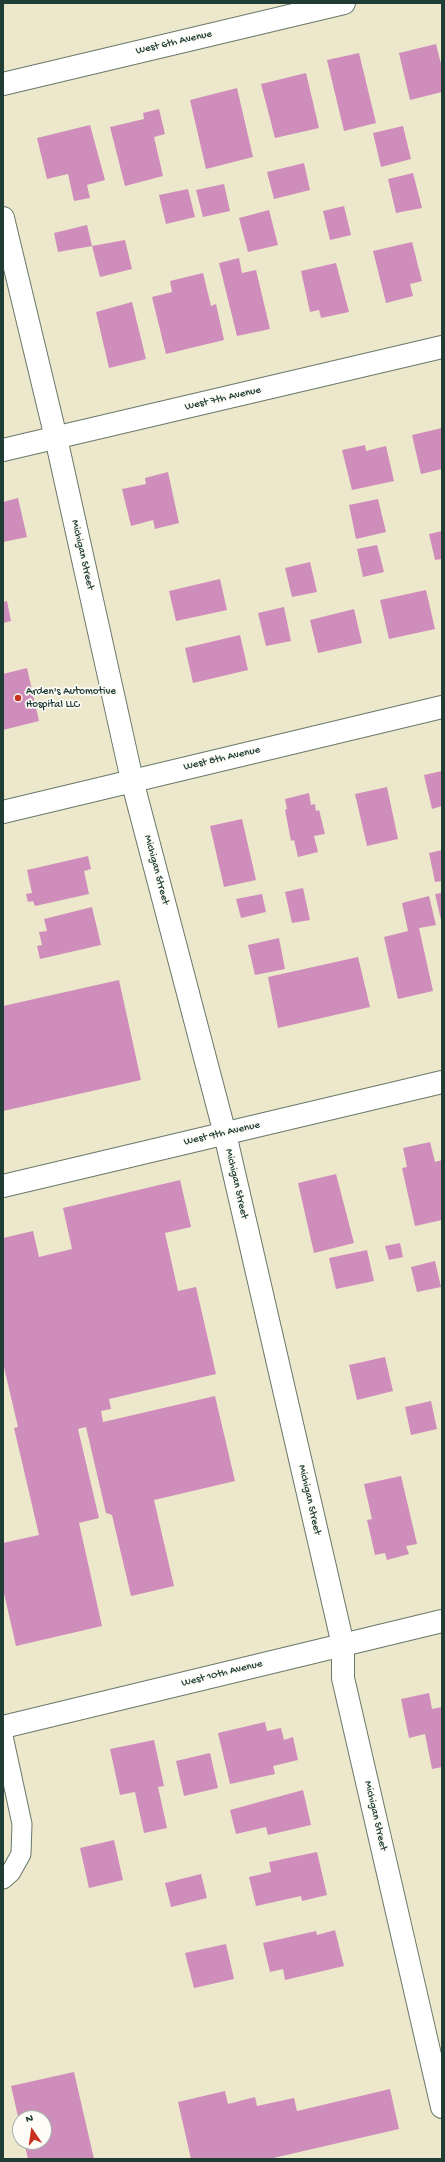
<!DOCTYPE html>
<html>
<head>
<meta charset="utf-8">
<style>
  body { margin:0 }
  #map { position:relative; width:445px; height:2162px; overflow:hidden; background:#ede8cb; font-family:"Gochi Hand",sans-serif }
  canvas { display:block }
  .frame { position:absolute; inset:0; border:4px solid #1f3d34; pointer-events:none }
  .north { position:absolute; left:12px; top:2110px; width:40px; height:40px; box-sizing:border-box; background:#fdfcf7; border:1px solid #a4b0a9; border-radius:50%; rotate:347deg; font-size:11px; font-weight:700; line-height:16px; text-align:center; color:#1f3d34 }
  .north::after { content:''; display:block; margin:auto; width:14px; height:18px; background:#c8321e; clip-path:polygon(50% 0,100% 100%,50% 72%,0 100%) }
</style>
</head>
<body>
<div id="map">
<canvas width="445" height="2162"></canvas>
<div class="frame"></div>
<div class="north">N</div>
</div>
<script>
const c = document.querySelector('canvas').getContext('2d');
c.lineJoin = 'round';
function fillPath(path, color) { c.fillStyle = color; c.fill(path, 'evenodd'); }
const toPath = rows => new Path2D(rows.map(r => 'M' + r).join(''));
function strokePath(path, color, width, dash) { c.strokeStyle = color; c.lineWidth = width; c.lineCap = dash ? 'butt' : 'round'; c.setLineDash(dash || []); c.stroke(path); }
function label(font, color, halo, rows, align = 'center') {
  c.font = font + ' "Gochi Hand",sans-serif'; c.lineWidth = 3.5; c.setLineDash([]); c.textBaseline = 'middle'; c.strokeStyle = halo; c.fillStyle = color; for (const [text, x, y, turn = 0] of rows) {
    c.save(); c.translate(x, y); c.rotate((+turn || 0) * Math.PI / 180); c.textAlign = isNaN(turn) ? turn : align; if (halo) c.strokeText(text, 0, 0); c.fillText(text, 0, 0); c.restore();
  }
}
fillPath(toPath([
  [436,44,442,68,442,92,410,100,399,53],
  [359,53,376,123,344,131,327,60],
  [306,73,319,128,275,138,261,84],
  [237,88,253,157,206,169,190,100],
  [159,109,165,134,154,137,163,176,125,186,110,127,144,119,143,113],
  [90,125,105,180,87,185,90,198,74,201,68,174,47,179,37,138],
  [403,126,411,159,381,167,373,133],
  [304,163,310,190,274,199,267,172],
  [413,173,422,208,396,213,388,179],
  [224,184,230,211,203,217,196,190],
  [188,189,195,217,166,224,159,195],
  [344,206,351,235,330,240,323,211],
  [269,210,278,245,248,252,239,218],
  [87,225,92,246,125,240,132,269,100,277,92,246,58,252,54,233],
  [412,242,422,281,410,284,413,296,386,303,373,251],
  [239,258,242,273,256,270,270,329,237,336,219,263],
  [336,263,349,312,321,318,319,310,310,312,301,271],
  [203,273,211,306,216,304,224,340,166,354,152,297,172,292,170,281],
  [132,302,146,359,109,368,96,312],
  [442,428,442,469,421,474,412,435],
  [365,445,366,451,386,446,394,481,352,490,342,450],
  [168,472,179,523,155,529,153,520,131,526,122,489,146,484,145,478],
  [18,498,27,537,3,542,3,502],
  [378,499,386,532,356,539,349,505],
  [442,531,442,559,435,560,429,534],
  [377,545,384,572,363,577,357,549],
  [310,562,317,592,292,597,285,568],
  [220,579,227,610,176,621,169,591],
  [426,590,435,629,389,639,380,600],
  [7,601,11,621,3,623,3,602],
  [284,607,291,641,266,646,258,613],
  [354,609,362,643,318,653,310,620],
  [240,635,248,670,193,683,185,648],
  [27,668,39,721,3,730,3,674],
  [442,771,442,806,432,809,424,775],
  [387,787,398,839,367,846,355,794],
  [309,793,311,805,315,804,316,811,319,810,325,834,314,836,318,852,298,857,294,840,291,841,285,810,287,809,285,799],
  [242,819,256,880,224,887,210,826],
  [442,850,442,881,435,882,429,853],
  [88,856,91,869,84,871,89,894,35,906,33,901,28,902,26,894,32,893,27,870],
  [303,888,310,920,292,923,285,892],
  [442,893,442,920,441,920,435,894],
  [262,894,266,912,241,918,236,899],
  [429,896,436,925,419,928,433,991,398,999,384,937,408,931,402,903],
  [92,907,101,945,40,959,37,946,42,945,39,932,47,931,44,919],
  [279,938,285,969,255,975,248,945],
  [358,957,370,1007,278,1028,268,977],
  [119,980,141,1080,3,1111,3,1006],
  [430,1142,435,1162,442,1160,442,1220,415,1226,402,1168,407,1167,403,1148],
  [336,1174,354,1243,314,1253,298,1183],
  [180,1180,191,1227,165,1233,178,1291,196,1287,216,1374,109,1399,111,1409,101,1411,103,1422,215,1396,235,1481,154,1500,174,1586,131,1596,112,1515,106,1513,86,1427,78,1429,99,1518,79,1523,102,1626,16,1646,3,1589,3,1543,39,1535,14,1428,18,1427,3,1363,3,1238,33,1231,39,1257,72,1249,63,1208],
  [400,1243,403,1257,389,1260,385,1246],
  [367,1250,374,1281,336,1289,329,1258],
  [435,1261,441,1287,417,1292,411,1267],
  [385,1357,393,1391,357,1400,349,1365],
  [431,1401,437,1429,411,1435,405,1407],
  [401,1476,417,1544,406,1546,409,1554,387,1560,385,1553,375,1555,367,1520,372,1519,364,1484],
  [429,1693,432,1709,442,1707,442,1767,432,1769,425,1734,409,1738,401,1699],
  [265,1722,267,1731,281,1728,284,1740,293,1737,298,1760,273,1766,275,1774,230,1784,218,1733],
  [154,1740,164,1786,158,1787,167,1828,144,1833,135,1792,120,1795,110,1749],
  [210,1753,218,1788,184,1796,176,1761],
  [303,1790,311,1825,268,1835,266,1827,236,1834,230,1810],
  [114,1840,123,1880,89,1888,80,1848],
  [317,1852,327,1895,302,1901,301,1896,256,1906,249,1877,271,1872,269,1862],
  [201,1874,207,1898,171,1907,165,1883],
  [335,1930,344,1966,285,1980,283,1969,270,1972,263,1943,316,1931,317,1935],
  [226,1944,234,1979,194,1988,185,1953],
  [74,2072,94,2159,28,2159,24,2142,44,2142,44,2118,20,2118,19,2121,11,2086],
  [390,2089,399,2129,269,2159,191,2159,178,2102,225,2091,228,2104,255,2097,257,2106,294,2098,297,2111]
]), '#cf8dbb');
const service = toPath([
  [3,1736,22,1824,21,1854,11,1872,3,1879]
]);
const minor = toPath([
  [3,84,344,3],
  [3,218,56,438,132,780,225,1134,343,1645,343,1678,442,2107],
  [3,450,442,347],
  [3,812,442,707],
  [3,1727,442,1621]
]);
const secondary = toPath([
  [3,1186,442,1082]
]);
strokePath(service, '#677969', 21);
strokePath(minor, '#677969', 24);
strokePath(secondary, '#677969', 24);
strokePath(service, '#fff', 19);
strokePath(minor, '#fff', 22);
strokePath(secondary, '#fff', 22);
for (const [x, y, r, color] of [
  [18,698,4,"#c8321e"]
]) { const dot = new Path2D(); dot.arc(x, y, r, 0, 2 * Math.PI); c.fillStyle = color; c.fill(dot); strokePath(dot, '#fdfcf7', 1.5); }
label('11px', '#1f3d34', '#fdfcf7', [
  ["West 6th Avenue",174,43,-13],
  ["West 7th Avenue",223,399,-13],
  ["Michigan Street",82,555,77],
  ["West 8th Avenue",222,759,-13],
  ["Michigan Street",156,870,75],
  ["West 9th Avenue",222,1134,-13],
  ["Michigan Street",236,1184,77],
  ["Michigan Street",309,1500,77],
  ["West 10th Avenue",222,1674,-14],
  ["Michigan Street",375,1816,77]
]);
label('11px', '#1f3d34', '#fdfcf7', [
  ["Arden's Automotive",26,692],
  ["Hospital LLC",26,705]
], 'left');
</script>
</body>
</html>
